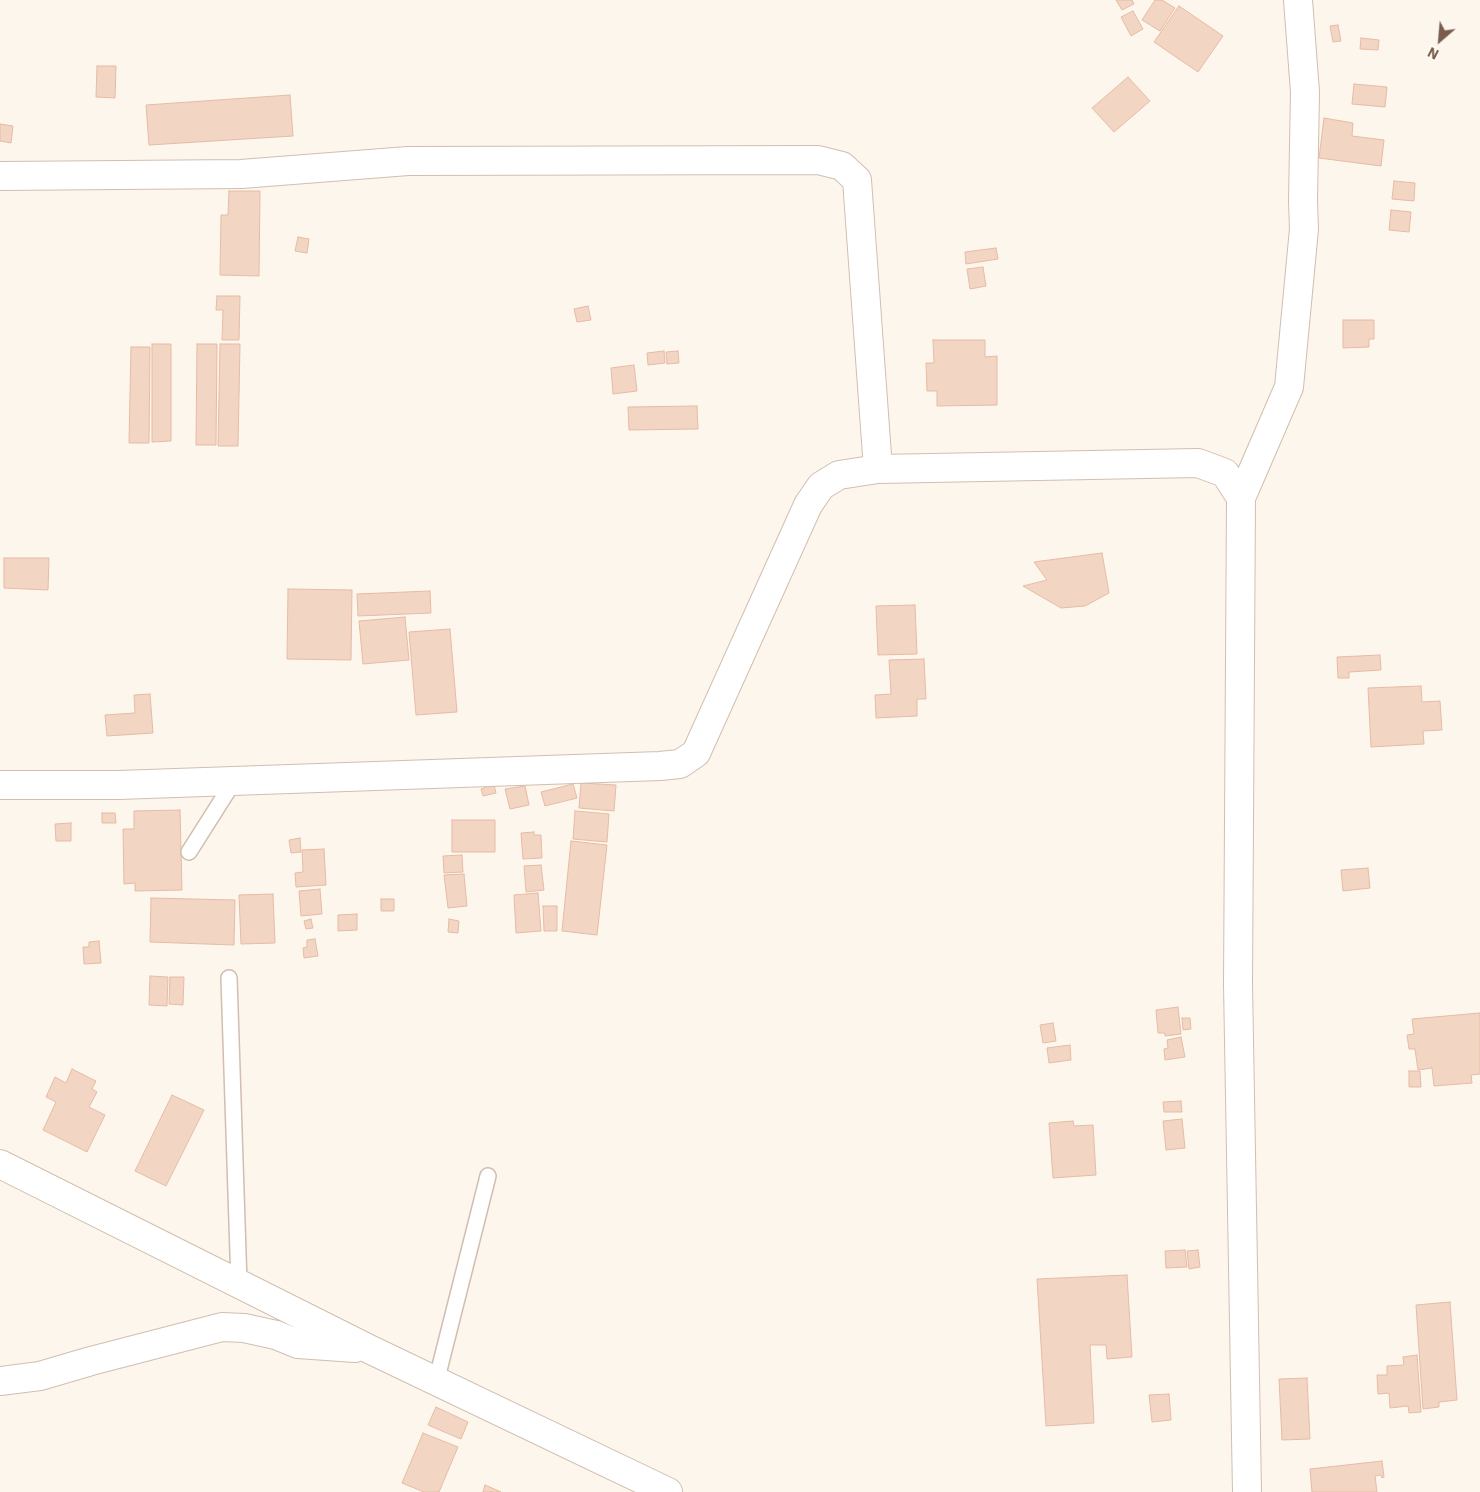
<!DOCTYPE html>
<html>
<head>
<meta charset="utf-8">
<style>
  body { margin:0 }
  #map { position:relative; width:1480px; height:1492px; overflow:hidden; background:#fdf6ec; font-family:"IBM Plex Sans",sans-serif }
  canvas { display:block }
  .north { position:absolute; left:1415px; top:15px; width:50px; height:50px; -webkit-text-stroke:4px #fffaf3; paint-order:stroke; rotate:207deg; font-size:14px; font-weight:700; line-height:20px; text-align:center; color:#7a5c4d }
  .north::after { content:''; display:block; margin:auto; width:18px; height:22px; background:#7a5c4d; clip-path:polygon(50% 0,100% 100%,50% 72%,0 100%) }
</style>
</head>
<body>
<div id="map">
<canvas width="1480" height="1492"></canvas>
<div class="north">N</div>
</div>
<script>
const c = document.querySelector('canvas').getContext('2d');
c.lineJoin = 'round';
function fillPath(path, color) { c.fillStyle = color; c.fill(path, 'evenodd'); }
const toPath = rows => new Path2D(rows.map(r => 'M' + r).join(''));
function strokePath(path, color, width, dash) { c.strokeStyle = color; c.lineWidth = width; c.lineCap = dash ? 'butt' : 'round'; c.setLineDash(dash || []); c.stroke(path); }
const building = toPath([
  [1116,0,1132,0,1134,4,1122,10,1116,0],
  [1155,0,1162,0,1175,8,1160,31,1142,20,1155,0],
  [1179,6,1223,36,1198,72,1154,42,1179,6],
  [1133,11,1143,29,1131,36,1121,17,1133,11],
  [1338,25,1341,41,1333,42,1330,26,1338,25],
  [1361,38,1379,40,1378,50,1360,49,1361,38],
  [97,66,116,66,115,98,96,97,97,66],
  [1128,77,1150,101,1114,132,1092,108,1128,77],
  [1354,84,1387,87,1385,107,1352,104,1354,84],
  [290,95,293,136,149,145,146,105,290,95],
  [1324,118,1353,123,1352,136,1384,140,1381,166,1319,158,1324,118],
  [0,124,13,126,11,143,0,141,0,124],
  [1394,181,1415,183,1414,201,1392,199,1394,181],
  [229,191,260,191,259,276,220,275,221,215,228,215,229,191],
  [1391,210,1411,212,1409,232,1389,230,1391,210],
  [298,237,309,239,307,253,295,251,298,237],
  [996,248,998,259,966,264,965,252,996,248],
  [983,267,986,286,970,289,967,269,983,267],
  [217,296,240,296,239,340,222,340,223,310,216,310,217,296],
  [588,306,591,320,577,322,574,309,588,306],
  [1343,320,1374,320,1374,339,1369,339,1369,347,1343,348,1343,320],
  [933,340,985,340,985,357,997,356,997,405,937,406,937,391,927,391,926,363,934,363,933,340],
  [152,344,171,344,171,441,152,442,152,344],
  [197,344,217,344,216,445,196,445,197,344],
  [220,344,240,344,238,446,218,446,220,344],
  [131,347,150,347,149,443,129,443,131,347],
  [664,351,665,363,648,365,647,353,664,351],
  [678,351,679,363,667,364,666,352,678,351],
  [634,365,637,391,613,394,611,368,634,365],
  [697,406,698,429,629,430,628,407,697,406],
  [1102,553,1109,593,1085,606,1061,608,1023,586,1047,580,1034,562,1102,553],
  [4,558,49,558,48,590,4,588,4,558],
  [288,589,352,590,351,660,287,659,288,589],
  [430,591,431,613,358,616,357,594,430,591],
  [915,605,917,654,878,655,876,606,915,605],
  [405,617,409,660,363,664,359,621,405,617],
  [450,629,457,712,416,715,409,632,450,629],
  [1380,655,1381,670,1349,672,1349,678,1338,678,1337,657,1380,655],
  [924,659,926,699,917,699,917,716,876,718,875,695,891,694,889,660,924,659],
  [1421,686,1422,702,1440,701,1442,730,1423,731,1424,744,1371,747,1368,688,1421,686],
  [150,694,153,733,107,736,105,715,135,713,134,695,150,694],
  [493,781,496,793,483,796,481,789,485,788,484,784,493,781],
  [581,783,616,785,614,811,579,808,581,783],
  [573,784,577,798,545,806,541,792,573,784],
  [525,786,529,805,510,809,505,789,525,786],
  [180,810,182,890,135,891,135,883,124,884,123,829,134,829,134,811,180,810],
  [575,811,609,814,607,842,573,839,575,811],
  [102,813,115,813,116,823,102,823,102,813],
  [452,820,495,820,495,852,452,852,452,820],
  [71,823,71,841,56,841,55,824,71,823],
  [534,832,534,835,541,835,542,858,523,859,521,833,534,832],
  [300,838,301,852,291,853,289,840,300,838],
  [571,841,607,845,597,935,562,931,571,841],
  [324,849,326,885,296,887,295,873,303,872,302,850,324,849],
  [462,855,463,872,444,873,443,856,462,855],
  [541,865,544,890,526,892,524,866,541,865],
  [1368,868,1370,888,1343,891,1341,870,1368,868],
  [464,874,467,906,448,908,444,875,464,874],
  [320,889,322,914,301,916,299,891,320,889],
  [538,893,541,931,516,933,514,895,538,893],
  [273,894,275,943,241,944,239,895,273,894],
  [151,898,235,900,234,945,150,942,151,898],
  [381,899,394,899,394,911,381,911,381,899],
  [543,906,557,906,557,931,544,931,543,906],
  [357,914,357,930,338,931,338,915,357,914],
  [311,919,313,928,306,929,304,921,311,919],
  [449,919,459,921,458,933,448,932,449,919],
  [315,939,318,956,304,958,303,948,307,947,307,940,315,939],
  [99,941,101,963,84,964,83,947,89,947,89,942,99,941],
  [150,976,168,977,167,1006,149,1005,150,976],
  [170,977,184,977,183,1005,169,1004,170,977],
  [1178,1007,1181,1034,1165,1036,1165,1033,1158,1033,1156,1010,1178,1007],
  [1480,1013,1480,1074,1471,1075,1472,1083,1434,1086,1432,1068,1418,1070,1415,1049,1409,1049,1407,1035,1414,1034,1412,1019,1480,1013],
  [1182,1018,1190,1018,1191,1029,1183,1030,1182,1018],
  [1053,1023,1056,1041,1043,1043,1040,1025,1053,1023],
  [1181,1037,1185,1057,1165,1060,1164,1049,1168,1048,1167,1040,1181,1037],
  [1070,1045,1071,1060,1049,1063,1047,1048,1070,1045],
  [72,1069,96,1081,92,1089,97,1092,89,1107,105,1115,87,1152,43,1130,56,1102,46,1097,55,1077,66,1083,72,1069],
  [1409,1071,1420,1071,1421,1087,1409,1087,1409,1071],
  [172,1095,204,1110,166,1186,135,1171,172,1095],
  [1181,1101,1182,1112,1164,1112,1163,1102,1181,1101],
  [1182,1119,1185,1148,1166,1150,1163,1121,1182,1119],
  [1073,1121,1074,1126,1093,1125,1096,1175,1053,1178,1049,1123,1073,1121],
  [1185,1250,1187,1267,1166,1268,1165,1251,1185,1250],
  [1198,1250,1200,1267,1189,1269,1187,1251,1198,1250],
  [1127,1275,1132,1357,1107,1359,1106,1345,1090,1345,1094,1423,1046,1426,1037,1279,1127,1275],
  [1450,1302,1457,1400,1439,1402,1439,1407,1423,1409,1416,1305,1450,1302],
  [1417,1355,1421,1412,1409,1413,1408,1406,1390,1408,1389,1393,1378,1394,1377,1375,1387,1375,1387,1366,1404,1365,1403,1357,1417,1355],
  [1307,1378,1310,1439,1282,1440,1279,1379,1307,1378],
  [1169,1394,1171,1420,1152,1422,1149,1395,1169,1394],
  [436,1407,468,1422,461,1439,428,1425,436,1407],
  [423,1433,458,1447,439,1492,424,1492,402,1483,423,1433],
  [1382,1461,1384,1477,1382,1478,1381,1475,1375,1476,1377,1492,1312,1492,1310,1469,1382,1461],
  [485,1485,501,1492,483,1492,485,1485]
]);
fillPath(building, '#f3d5c3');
strokePath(building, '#e6bba3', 1);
const service = toPath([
  [189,852,234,781],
  [229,978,239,1284],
  [436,1382,488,1176]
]);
const minor = toPath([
  [0,176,241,174,408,161,818,160,842,166,857,180,878,469],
  [1241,498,1289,387,1304,229,1303,201,1305,92,1298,0],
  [0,785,119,785,660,766,680,764,696,753,808,505,821,486,839,475,878,469,1198,463,1225,473,1241,498,1238,984,1247,1492],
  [0,1164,369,1349,668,1492],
  [0,1381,40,1376,91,1361,222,1327,244,1328,276,1335,298,1344,355,1348]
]);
strokePath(service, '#d1beb0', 18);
strokePath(minor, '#d1beb0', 30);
strokePath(service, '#fff', 15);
strokePath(minor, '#fff', 28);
</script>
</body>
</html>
